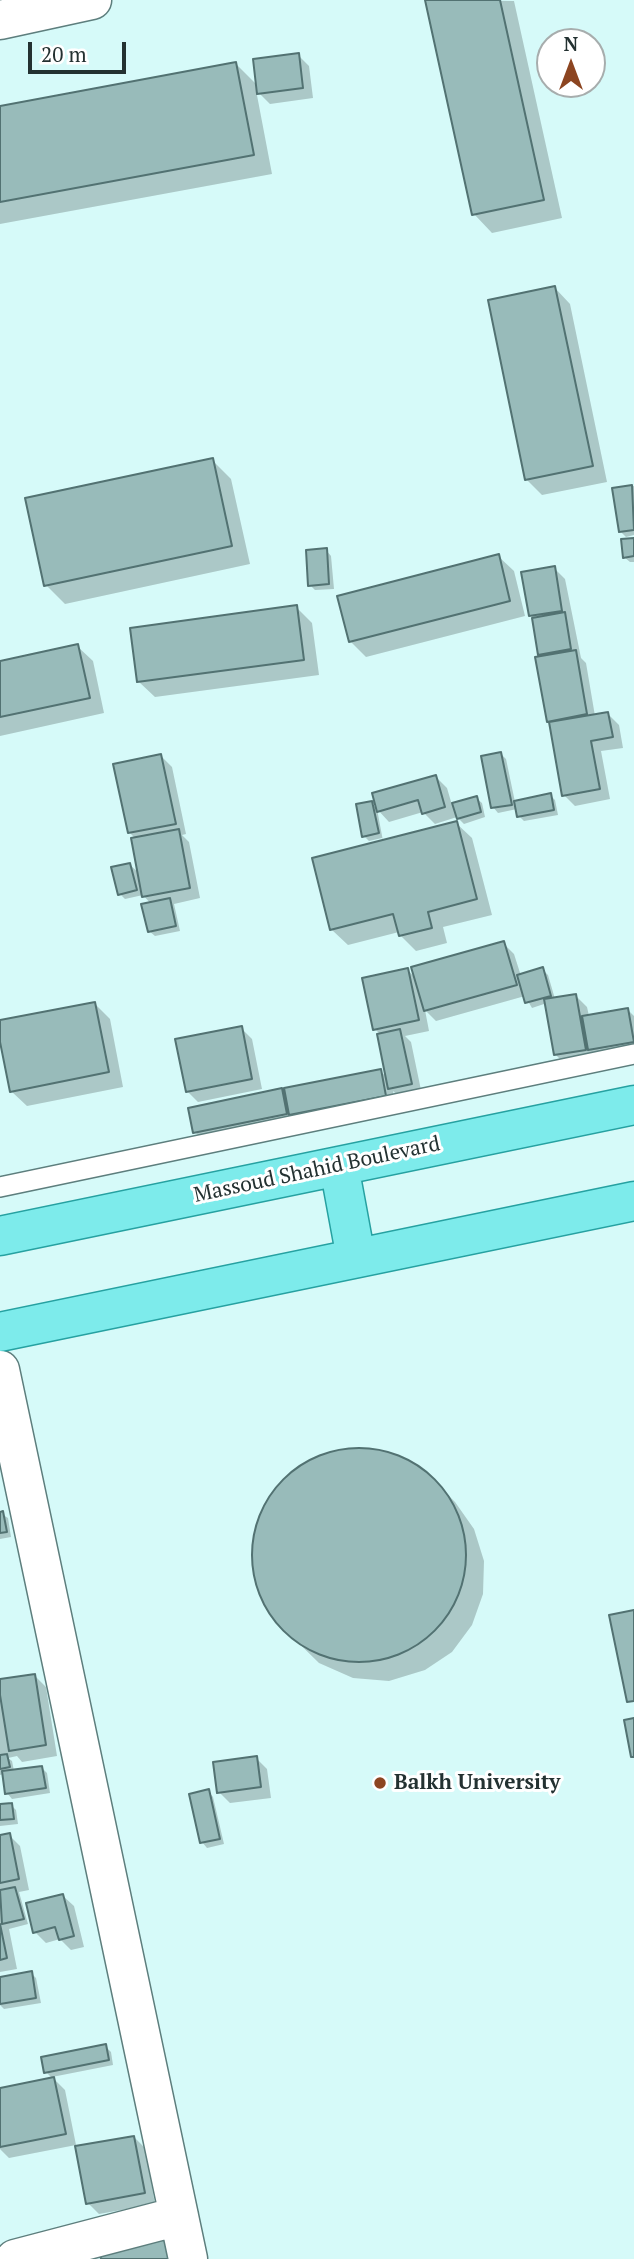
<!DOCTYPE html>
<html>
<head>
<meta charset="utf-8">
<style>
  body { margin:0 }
  #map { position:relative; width:634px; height:2259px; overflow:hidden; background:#d6faf9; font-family:"PT Serif",serif }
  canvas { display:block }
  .north { position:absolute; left:536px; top:28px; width:70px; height:70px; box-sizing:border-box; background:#fff; border:2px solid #a7adad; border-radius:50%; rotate:0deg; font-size:19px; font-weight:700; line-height:28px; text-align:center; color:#233131 }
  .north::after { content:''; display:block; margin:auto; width:24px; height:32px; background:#8c4521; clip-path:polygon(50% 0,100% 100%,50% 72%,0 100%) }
  .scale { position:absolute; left:28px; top:42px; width:98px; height:32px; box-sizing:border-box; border:4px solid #233131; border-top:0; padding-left:9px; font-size:21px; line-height:24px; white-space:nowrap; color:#233131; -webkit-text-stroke:5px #fff; paint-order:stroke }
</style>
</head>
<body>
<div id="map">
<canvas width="634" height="2259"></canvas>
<div class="north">N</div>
<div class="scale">20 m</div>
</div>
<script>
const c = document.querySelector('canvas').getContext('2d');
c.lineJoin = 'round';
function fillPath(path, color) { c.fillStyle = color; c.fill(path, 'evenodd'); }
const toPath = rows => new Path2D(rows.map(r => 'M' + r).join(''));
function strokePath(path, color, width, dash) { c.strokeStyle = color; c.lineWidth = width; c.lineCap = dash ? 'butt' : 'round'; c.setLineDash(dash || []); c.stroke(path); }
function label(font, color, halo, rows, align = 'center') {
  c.font = font + ' "PT Serif",serif'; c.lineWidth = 6; c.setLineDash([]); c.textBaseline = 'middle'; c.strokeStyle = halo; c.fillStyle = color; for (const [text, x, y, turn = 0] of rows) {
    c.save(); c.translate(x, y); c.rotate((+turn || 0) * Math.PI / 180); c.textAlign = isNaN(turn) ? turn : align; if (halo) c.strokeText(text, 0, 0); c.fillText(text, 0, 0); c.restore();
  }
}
fillPath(toPath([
  [427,0,514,1,562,218,492,233,474,214],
  [298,55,309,66,313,98,270,104,256,90,272,174,0,224,0,108,236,64,258,86],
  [555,288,570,304,607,482,542,495,526,479],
  [212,460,231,479,250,564,65,604,46,585],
  [634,486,634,535,626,537,620,531,614,490],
  [634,539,634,562,630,562,624,557],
  [326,550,331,556,334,589,315,590,310,585],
  [498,556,514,571,525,616,366,657,350,641],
  [554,568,565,579,581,658,586,663,595,716,608,714,619,725,623,748,601,751,610,799,575,806,564,795,537,659,544,658,540,654,534,619,530,615],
  [296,607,312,623,319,675,155,697,139,682],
  [77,646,93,661,104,713,0,736,0,662],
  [501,754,506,759,515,802,550,795,555,800,558,815,524,821,519,816,517,809,498,813,493,807],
  [161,756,172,767,186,834,182,835,189,842,200,898,174,904,180,931,155,936,149,931,151,904,143,895,125,899,120,894,130,865,140,874,136,839,129,832],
  [436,777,447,788,452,805,476,798,482,803,485,817,464,824,457,817,435,824,423,812,389,822,377,809,383,841,456,823,472,838,492,915,443,927,447,943,416,951,400,935,399,932,348,945,332,930,314,859,383,841,382,838,369,841,364,836,371,803,378,810],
  [503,943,514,954,521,976,542,969,548,975,555,999,576,996,587,1007,589,1016,628,1010,634,1016,634,1054,566,1065,555,1054,547,1003,532,1008,525,996,436,1021,425,1010,429,1031,405,1036,411,1042,422,1095,401,1099,393,1091,396,1107,206,1143,195,1132,281,1090,288,1097,380,1071,388,1078,381,1035,375,1029,408,970,416,979],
  [94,1003,110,1019,123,1087,27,1106,11,1091,0,1033,0,1022],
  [241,1028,252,1039,262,1089,198,1102,187,1091],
  [344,1450,377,1451,409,1462,435,1482,455,1502,474,1529,484,1561,483,1594,472,1625,452,1652,425,1670,389,1681,353,1678,319,1663,272,1617,256,1584,253,1548,261,1512,282,1482,312,1460],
  [0,1513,8,1518,11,1537,0,1539],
  [35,1676,46,1687,57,1756,22,1762,17,1756,8,1758,12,1761,14,1771,41,1767,47,1773,50,1793,12,1799,7,1793,4,1774,0,1775,0,1681],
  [256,1758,267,1769,271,1798,230,1803,219,1792],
  [208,1791,213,1797,224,1844,207,1848,202,1842],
  [11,1805,16,1810,18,1824,0,1826,0,1806],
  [9,1835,20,1846,29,1890,19,1892,28,1924,9,1929,17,1969,0,1972,0,1837],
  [63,1896,74,1906,84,1947,71,1950,60,1939,46,1943,35,1932],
  [31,1973,36,1978,41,2003,4,2009,0,2005,0,1979],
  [105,2046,111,2052,113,2065,52,2077,65,2090,76,2145,9,2158,0,2149,0,2089,53,2079,46,2072],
  [134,2137,145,2148,155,2204,99,2214,88,2203]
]), '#0003');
const building = toPath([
  [425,0,500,0,544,200,472,215,425,0],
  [299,53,303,88,257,94,253,59,299,53],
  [236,62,254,155,0,202,0,106,236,62],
  [555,286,593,466,525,480,488,300,555,286],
  [213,458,232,546,44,586,25,498,213,458],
  [632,485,634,530,619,532,612,488,632,485],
  [634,538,634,556,623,558,621,539,634,538],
  [327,548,329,584,308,586,306,550,327,548],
  [499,554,510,601,349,642,337,596,499,554],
  [555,566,562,611,529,616,521,572,555,566],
  [297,605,304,660,137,682,130,628,297,605],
  [565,612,571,649,538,655,532,618,565,612],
  [78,644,90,698,0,717,0,661,78,644],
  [576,650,587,714,547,722,535,657,576,650],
  [608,712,613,737,591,741,600,789,562,796,549,722,608,712],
  [501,752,512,805,491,808,481,756,501,752],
  [161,754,176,824,128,833,113,764,161,754],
  [436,775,445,807,422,814,418,800,377,812,372,793,436,775],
  [551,793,554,810,517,817,514,801,551,793],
  [477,796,481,812,457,819,452,803,477,796],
  [372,801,379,833,362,837,356,804,372,801],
  [457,821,477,899,428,912,432,928,399,936,393,914,330,930,312,858,457,821],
  [179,829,190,888,142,897,131,838,179,829],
  [130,863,137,890,118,895,111,867,130,863],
  [170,898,176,926,148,932,141,904,170,898],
  [504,941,517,985,424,1011,411,967,504,941],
  [543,967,551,996,525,1003,517,975,543,967],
  [408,968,419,1020,373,1030,362,978,408,968],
  [576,994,586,1050,554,1055,544,999,576,994],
  [95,1002,109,1072,10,1092,0,1042,0,1020,95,1002],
  [628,1008,634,1042,588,1050,582,1016,628,1008],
  [242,1026,252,1079,186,1092,175,1039,242,1026],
  [400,1029,412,1084,388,1089,377,1034,400,1029],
  [381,1069,386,1096,289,1115,284,1088,381,1069],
  [282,1088,287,1114,193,1133,188,1108,282,1088],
  '252 1555a107 107 0 1 1 214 0a107 107 0 1 1-214 0Z',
  [3,1511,7,1532,0,1533,0,1512,3,1511],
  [634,1610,634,1701,627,1702,609,1615,634,1610],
  [35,1674,46,1745,9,1751,0,1695,0,1679,35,1674],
  [634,1718,634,1757,631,1757,624,1720,634,1718],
  [7,1754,10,1767,0,1769,0,1755,7,1754],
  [257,1756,261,1787,217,1793,213,1762,257,1756],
  [42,1766,46,1788,5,1794,2,1771,42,1766],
  [209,1789,220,1839,200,1843,189,1794,209,1789],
  [12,1803,14,1819,0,1820,0,1804,12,1803],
  [10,1833,19,1879,0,1883,0,1835,10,1833],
  [15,1887,24,1919,2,1924,0,1890,15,1887],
  [63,1894,74,1936,59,1940,55,1927,33,1933,26,1903,63,1894],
  [0,1924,7,1958,0,1960,0,1924],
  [32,1971,36,1998,0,2004,0,1977,32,1971],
  [106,2044,109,2060,44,2073,41,2057,106,2044],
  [54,2077,66,2134,0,2147,0,2088,54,2077],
  [134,2136,145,2193,86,2204,75,2146,134,2136],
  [164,2232,169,2259,101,2259,98,2245,164,2232]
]);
fillPath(building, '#98bbba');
strokePath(building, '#527272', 2);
const service = toPath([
  [0,1187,634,1054]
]);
const minor = toPath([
  [0,20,92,0],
  [0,1370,188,2259],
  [15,2259,179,2216]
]);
const primary = toPath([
  [339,1166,356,1258],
  [0,1236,634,1105],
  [0,1332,634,1201]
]);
strokePath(service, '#5d7e7d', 22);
strokePath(minor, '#5d7e7d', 41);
strokePath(primary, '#26a1a1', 41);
strokePath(service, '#fff', 19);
strokePath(minor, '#fff', 38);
strokePath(primary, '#7debeb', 38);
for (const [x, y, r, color] of [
  [380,1783,7,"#8c4521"]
]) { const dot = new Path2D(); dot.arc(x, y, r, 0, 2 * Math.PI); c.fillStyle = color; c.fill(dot); strokePath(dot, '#fff', 2.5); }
label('21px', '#233131', '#fff', [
  ["Massoud Shahid Boulevard",317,1170,-12]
]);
label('bold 21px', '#233131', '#fff', [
  ["Balkh University",394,1783]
], 'left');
</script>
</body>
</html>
